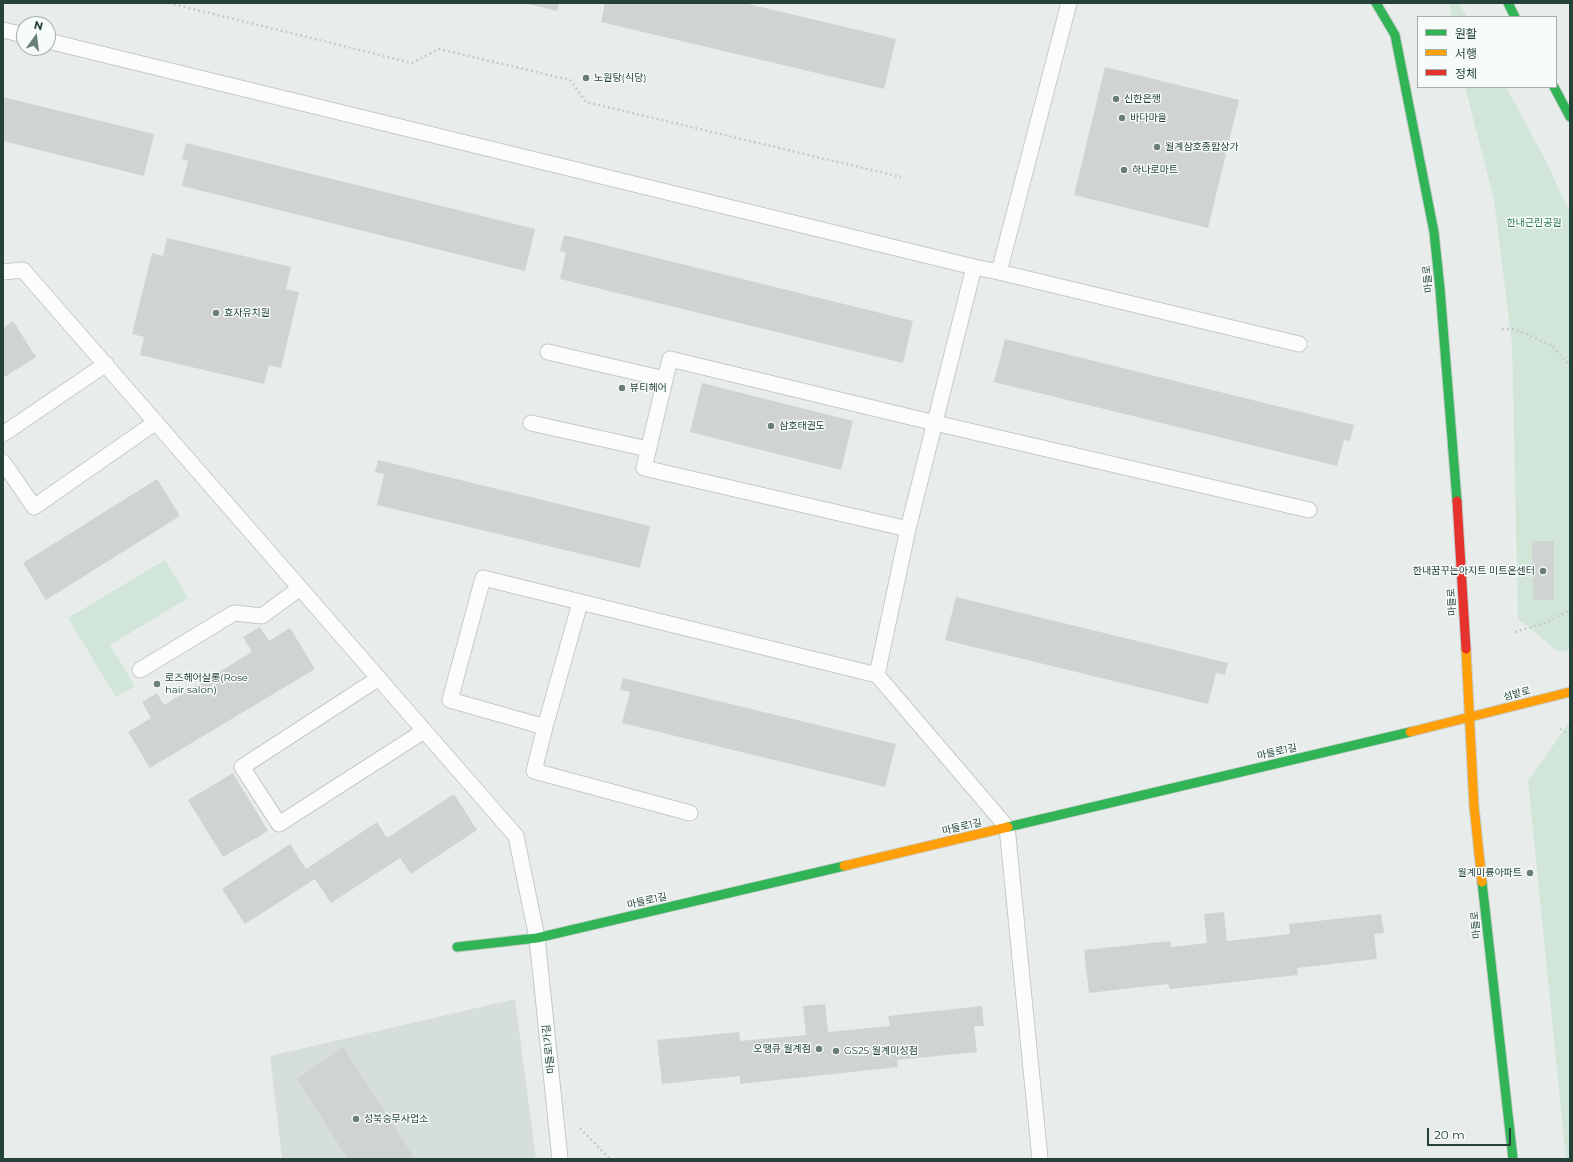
<!DOCTYPE html>
<html>
<head>
<meta charset="utf-8">
<style>
  body { margin:0 }
  #map { position:relative; width:1573px; height:1162px; overflow:hidden; background:#e8edeb; font-family:Montserrat,"Noto Sans KR",sans-serif }
  canvas { display:block }
  .frame { position:absolute; inset:0; border:4px solid #24423a; pointer-events:none }
  .legend { position:absolute; left:1417px; top:16px; width:140px; height:72px; box-sizing:border-box; background:#f7fbf9; border:1px solid #a3b1ad; margin:0; padding:5px 7px; list-style:none; font-size:12px; color:#24423a }
  .legend li { display:flex; align-items:center; gap:8px; height:20px }
  .legend b { width:20px; border:1px solid #a3b1ad }
  .north { position:absolute; left:16px; top:16px; width:40px; height:40px; box-sizing:border-box; background:#f7fbf9; border:1px solid #a3b1ad; border-radius:50%; rotate:14deg; font-size:11px; font-weight:700; line-height:16px; text-align:center; color:#24423a }
  .north::after { content:''; display:block; margin:auto; width:14px; height:18px; background:#697e78; clip-path:polygon(50% 0,100% 100%,50% 72%,0 100%) }
  .scale { position:absolute; left:1427px; top:1128px; width:84px; height:18px; box-sizing:border-box; border:2px solid #24423a; border-top:0; padding-left:5px; font-size:12px; line-height:14px; white-space:nowrap; color:#24423a; -webkit-text-stroke:3px #f7fbf9; paint-order:stroke }
</style>
</head>
<body>
<div id="map">
<canvas width="1573" height="1162"></canvas>
<div class="frame"></div>
<ul class="legend">
<li><b style="height:5px;background:#30b455"></b>원활</li>
<li><b style="height:5px;background:#ff9f0a"></b>서행</li>
<li><b style="height:5px;background:#e5322d"></b>정체</li>
</ul>
<div class="north">N</div>
<div class="scale">20 m</div>
</div>
<script>
const c = document.querySelector('canvas').getContext('2d');
c.lineJoin = 'round';
function fillPath(path, color) { c.fillStyle = color; c.fill(path, 'evenodd'); }
const toPath = rows => new Path2D(rows.map(r => 'M' + r).join(''));
function strokePath(path, color, width, dash) { c.strokeStyle = color; c.lineWidth = width; c.lineCap = dash ? 'butt' : 'round'; c.setLineDash(dash || []); c.stroke(path); }
function label(font, color, halo, rows, align = 'center') {
  c.font = font + ' Montserrat,"Noto Sans KR",sans-serif'; c.lineWidth = 3; c.setLineDash([]); c.textBaseline = 'middle'; c.strokeStyle = halo; c.fillStyle = color; for (const [text, x, y, turn = 0] of rows) {
    c.save(); c.translate(x, y); c.rotate((+turn || 0) * Math.PI / 180); c.textAlign = isNaN(turn) ? turn : align; if (halo) c.strokeText(text, 0, 0); c.fillText(text, 0, 0); c.restore();
  }
}
fillPath(toPath([
  [515,999,536,1159,282,1159,270,1056]
]), '#d6dedb');
fillPath(toPath([
  [1453,3,1459,3,1467,17,1452,17,1449,4],
  [1465,87,1506,87,1544,157,1570,213,1570,650,1559,652,1518,619,1512,345,1494,199],
  [165,560,188,598,110,645,135,686,116,697,68,618],
  [1570,721,1570,1159,1566,1159,1528,781]
]), '#d1e6d8');
fillPath(toPath([
  [524,3,559,3,557,11],
  [605,3,744,3,896,39,884,89,601,22],
  [1105,67,1239,100,1208,228,1074,195],
  [3,97,154,134,144,176,3,141],
  [186,143,535,229,525,271,182,186,188,161,182,159],
  [564,235,913,321,903,363,560,279,566,253,560,251],
  [167,238,291,267,286,289,299,292,281,368,269,365,264,384,140,355,144,337,132,334,152,253,163,256],
  [13,321,36,357,3,378,3,328],
  [1005,339,1354,425,1350,441,1344,440,1337,466,994,382],
  [702,383,853,421,841,470,690,432],
  [378,460,650,526,640,568,377,505,384,474,375,472],
  [157,479,180,516,46,600,23,563],
  [1532,541,1554,541,1554,600,1533,600],
  [956,597,1228,663,1225,675,1216,673,1208,704,945,640],
  [260,627,269,641,290,628,315,669,150,768,128,732,151,718,142,702,157,693,164,705,252,652,243,637],
  [623,678,896,744,885,787,622,723,630,692,620,690],
  [233,773,268,831,223,857,188,800],
  [454,794,477,830,411,874,400,858,331,903,315,879,245,924,222,889,290,844,306,869,377,822,387,838],
  [1224,912,1227,941,1290,934,1289,924,1381,914,1384,933,1374,934,1377,959,1297,968,1298,975,1170,989,1168,984,1089,993,1084,950,1170,941,1171,947,1207,943,1204,914],
  [825,1004,828,1032,890,1026,888,1016,982,1006,984,1026,974,1026,977,1052,897,1060,898,1067,740,1084,740,1076,662,1084,657,1040,739,1032,740,1041,806,1035,803,1006],
  [343,1047,415,1159,348,1159,297,1079]
]), '#cfd4d2');
const lane = toPath([
  [3,30,24,35],
  [48,41,974,267,908,529,877,675,1007,827,1040,1159],
  [974,267,999,272,1069,3],
  [3,272,23,270,516,836,537,938,560,1159],
  [999,272,1299,344],
  [548,352,665,379],
  [531,423,648,449],
  [3,434,106,364],
  [3,462,34,507,156,422],
  [908,529,644,468,670,359,935,423,1309,510],
  [140,670,234,613,262,616,300,588],
  [379,678,242,767,279,824,424,731],
  [545,727,580,603],
  [690,813,534,771,545,727,450,700,483,578,877,675]
]);
const fast = toPath([
  [1376,3,1395,35,1434,232,1440,289,1457,501],
  [1508,3,1515,17],
  [1554,87,1570,117],
  [1008,827,1410,732],
  [1482,882,1513,1159],
  [457,947,537,938,844,866]
]);
const slow = toPath([
  [1466,649,1474,806,1482,882],
  [1410,732,1570,692],
  [844,866,1008,827]
]);
const jam = toPath([
  [1457,501,1466,649]
]);
strokePath(lane, '#c5cac8', 17);
strokePath(fast, '#c3cbc8', 11);
strokePath(slow, '#c3cbc8', 11);
strokePath(jam, '#c3cbc8', 11);
strokePath(toPath([
  [169,3,412,63,439,49,570,80,586,102,901,177],
  [1502,329,1515,329,1551,345,1570,365],
  [1515,632,1545,623,1570,610],
  [1560,729,1570,735],
  [580,1128,610,1159]
]), '#c3ccca', 2.5, [2, 3]);
strokePath(lane, '#fcfcfc', 15);
strokePath(fast, '#30b455', 9);
strokePath(slow, '#ff9f0a', 9);
strokePath(jam, '#e5322d', 9);
for (const [x, y, r, color] of [
  [586,78,4,"#697e78"],
  [1116,99,4,"#697e78"],
  [1122,118,4,"#697e78"],
  [1157,147,4,"#697e78"],
  [1124,170,4,"#697e78"],
  [216,313,4,"#697e78"],
  [622,388,4,"#697e78"],
  [771,426,4,"#697e78"],
  [1543,571,4,"#697e78"],
  [157,684,4,"#697e78"],
  [1530,873,4,"#697e78"],
  [819,1049,4,"#697e78"],
  [836,1051,4,"#697e78"],
  [356,1119,4,"#697e78"]
]) { const dot = new Path2D(); dot.arc(x, y, r, 0, 2 * Math.PI); c.fillStyle = color; c.fill(dot); strokePath(dot, '#f7fbf9', 1.5); }
label('10px', '#24423a', '#f7fbf9', [
  ["노원탕(식당)",594,78],
  ["신한은행",1124,99],
  ["바다마을",1130,118],
  ["월계삼호종합상가",1165,147],
  ["하나로마트",1132,170],
  ["효자유치원",224,313],
  ["뷰티헤어",630,388],
  ["삼호태권도",779,426],
  ["한내꿈꾸는아지트 미트온센터",1535,571,"right"],
  ["로즈헤어살롱(Rose",165,678],
  ["hair salon)",165,690],
  ["월계미륭아파트",1522,873,"right"],
  ["오땡큐 월계점",811,1049,"right"],
  ["GS25 월계미성점",844,1051],
  ["성북승무사업소",364,1119]
], 'left');
label('10px', '#2d7a4b', '#f7fbf9', [
  ["한내근린공원",1534,223]
]);
label('10px', '#24423a', '#f7fbf9', [
  ["마들로",1428,279,-96],
  ["마들로",1452,602,-93],
  ["섬밭로",1517,694,-15],
  ["마들로1길",1277,752,-13],
  ["마들로1길",962,827,-13],
  ["마들로1길",647,901,-13],
  ["마들로",1476,925,-96],
  ["마들로1가길",549,1049,-96]
]);
</script>
</body>
</html>
